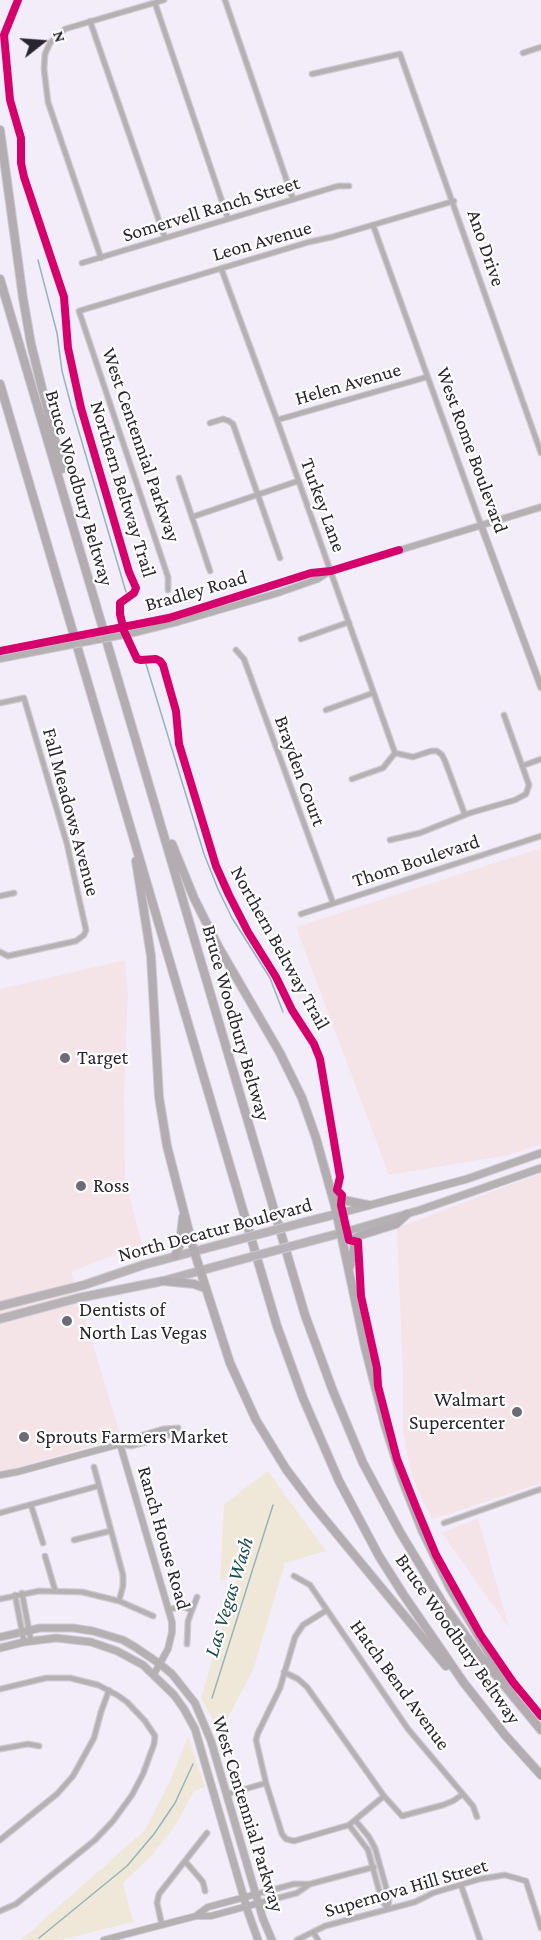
<!DOCTYPE html>
<html>
<head>
<meta charset="utf-8">
<style>
  body { margin:0 }
  #map { position:relative; width:541px; height:1940px; overflow:hidden; background:#f2edf9; font-family:"Crimson Pro",serif }
  canvas { display:block }
  .north { position:absolute; left:12px; top:12px; width:60px; height:60px; -webkit-text-stroke:4px #fff; paint-order:stroke; rotate:73deg; font-size:16px; font-weight:700; line-height:24px; text-align:center; color:#292530 }
  .north::after { content:''; display:block; margin:auto; width:21px; height:27px; background:#292530; clip-path:polygon(50% 0,100% 100%,50% 72%,0 100%) }
</style>
</head>
<body>
<div id="map">
<canvas width="541" height="1940"></canvas>
<div class="north">N</div>
</div>
<script>
const c = document.querySelector('canvas').getContext('2d');
c.lineJoin = 'round';
function fillPath(path, color) { c.fillStyle = color; c.fill(path, 'evenodd'); }
const toPath = rows => new Path2D(rows.map(r => 'M' + r).join(''));
function strokePath(path, color, width, dash) { c.strokeStyle = color; c.lineWidth = width; c.lineCap = dash ? 'butt' : 'round'; c.setLineDash(dash || []); c.stroke(path); }
function label(font, color, halo, rows, align = 'center') {
  c.font = font + ' "Crimson Pro",serif'; c.lineWidth = 4.5; c.setLineDash([]); c.textBaseline = 'middle'; c.strokeStyle = halo; c.fillStyle = color; for (const [text, x, y, turn = 0] of rows) {
    c.save(); c.translate(x, y); c.rotate((+turn || 0) * Math.PI / 180); c.textAlign = isNaN(turn) ? turn : align; if (halo) c.strokeText(text, 0, 0); c.fillText(text, 0, 0); c.restore();
  }
}
fillPath(toPath([
  [541,848,541,1144,508,1155,389,1175,296,927],
  [125,960,128,993,124,1096,125,1180,142,1244,71,1272,121,1437,0,1473,0,989],
  [541,1173,541,1483,433,1519,423,1502,413,1478,408,1459,403,1431,403,1375,397,1228],
  [478,1518,509,1628,442,1533]
]), '#f4e4e7');
fillPath(toPath([
  [268,1471,326,1551,285,1563,253,1670,220,1733,201,1698,237,1576,220,1581,224,1504],
  [188,1737,205,1787,194,1791,175,1826,153,1854,123,1883,133,1922,60,1940,21,1940,145,1830,170,1781]
]), '#efe8d9');
strokePath(toPath([
  [38,260,57,333,62,371,71,405,126,592],
  [146,664,204,854,218,889,232,918,270,978,283,1012],
  [212,1698,273,1505],
  [39,1938,127,1866,154,1834,175,1803,193,1764]
]), '#94b5bb', 1.5);
const minor = toPath([
  [225,0,293,199],
  [155,3,228,219],
  [90,21,165,238],
  [523,53,541,47],
  [312,74,400,54,541,453],
  [373,225,481,525],
  [101,258,48,102,44,69,45,54,50,43,65,29,164,0],
  [82,263,338,186,349,186],
  [221,268,277,420,395,753],
  [277,420,427,377],
  [210,423,223,419,229,421,233,424,280,558],
  [179,478,210,571],
  [192,517,298,481],
  [168,590,168,577,79,311,309,242,332,237,454,201],
  [301,639,349,622],
  [236,650,244,659,333,903],
  [0,703,24,698,67,844,86,930,84,935,76,941,8,956,0,952],
  [326,710,373,693],
  [522,766,541,759],
  [352,779,383,768,395,753,413,757,431,751,437,751,442,755,445,761,465,815],
  [390,840,420,833,470,813,515,800,526,794,529,785,504,715],
  [0,896,14,893],
  [301,914,541,836],
  [120,1444,131,1446,165,1437,178,1428],
  [120,1444,129,1439,163,1429,178,1428],
  [94,1467,123,1575,123,1586,119,1601],
  [31,1505,43,1543],
  [0,1513,98,1486],
  [444,1523,541,1489],
  [74,1540,110,1531],
  [45,1556,55,1590],
  [294,1576,310,1585,408,1729,473,1806,477,1817],
  [22,1593,31,1641],
  [15,1595,24,1642],
  [0,1599,39,1591,82,1592,119,1601,153,1616],
  [169,1609,183,1607,192,1610],
  [327,1610,303,1625,295,1637,280,1688,258,1733,256,1740,266,1783,282,1834,286,1839,294,1841,349,1825,384,1796],
  [187,1644,188,1621,197,1597],
  [284,1672,298,1679,307,1687,384,1796,402,1816,443,1805,453,1801,463,1794],
  [0,1689,46,1678,70,1678,98,1685,117,1695,127,1702,145,1721,155,1736,154,1744,143,1774,132,1795,113,1821,95,1840,16,1904,0,1911],
  [0,1749,28,1744,39,1746],
  [228,1794,266,1783],
  [349,1825,368,1850,382,1901,388,1909,389,1898,375,1848,369,1837,355,1820],
  [0,1840,57,1794,73,1776,94,1738,101,1712,109,1690],
  [185,1861,203,1882,205,1891],
  [461,1885,480,1940],
  [257,1894,294,1884,310,1884,374,1867],
  [259,1903,297,1893,310,1884],
  [162,1925,157,1903,159,1894,207,1833],
  [313,1932,318,1940],
  [297,1940,325,1926,415,1902,433,1893,480,1879,505,1875,526,1881,541,1928]
]);
const tertiary = toPath([
  [481,525,541,687],
  [132,626,188,613,311,573,331,571,541,507],
  [134,633,178,622,278,593,318,579,330,571],
  [0,651,54,641],
  [0,659,56,648],
  [0,1475,17,1472,120,1444,172,1622,172,1632,168,1649,154,1674],
  [197,1915,208,1907,257,1894],
  [104,1940,196,1916,211,1916,259,1903]
]);
const secondary = toPath([
  [337,1214,467,1179,541,1153],
  [341,1233,420,1210,541,1168],
  [0,1637,40,1628,73,1628,93,1631,123,1640,135,1647,160,1664,172,1674,195,1703,211,1741,263,1919,272,1940],
  [0,1648,24,1642,56,1638,91,1642,117,1651,143,1665,174,1695,184,1709,195,1729,248,1912,258,1940]
]);
const primary = toPath([
  [305,1222,337,1214],
  [311,1241,341,1233],
  [0,1306,84,1285,143,1265,226,1243],
  [0,1319,78,1298,163,1281,232,1262]
]);
const motorway = toPath([
  [0,130,23,298,31,344,62,469],
  [0,279,305,1315,333,1391,363,1463,400,1532,444,1605,481,1657,541,1730],
  [0,384,277,1326,303,1398,339,1481,379,1556,403,1594,464,1683,505,1735,541,1775],
  [172,844,194,898,218,946,280,1053,302,1098,316,1138,335,1206,365,1347,385,1425,402,1479,422,1530,450,1588,493,1660,514,1690],
  [136,861,151,956,159,1097,167,1146,194,1251,230,1363,256,1420,286,1469,313,1505,446,1666],
  [331,1192,338,1199,368,1205],
  [175,1256,180,1244,183,1217],
  [350,1266,356,1238,361,1235,396,1224,407,1214],
  [163,1281,194,1284,205,1288]
]);
strokePath(minor, '#cecad4', 7);
strokePath(tertiary, '#cecad4', 8);
strokePath(secondary, '#cecad4', 9);
strokePath(primary, '#cecad4', 10);
strokePath(motorway, '#cecad4', 10);
strokePath(minor, '#b5b0b2', 4.5);
strokePath(tertiary, '#b5b0b2', 6);
strokePath(secondary, '#b5b0b2', 7);
strokePath(primary, '#b8b2b7', 8);
strokePath(motorway, '#b3adb2', 8);
const tertiaryBridge = toPath([
  [54,641,132,626],
  [56,648,134,633]
]);
const primaryBridge = toPath([
  [226,1243,305,1222],
  [232,1262,311,1241]
]);
strokePath(tertiaryBridge, '#cecad4', 8, []);
strokePath(primaryBridge, '#cecad4', 10, []);
strokePath(tertiaryBridge, '#b5b0b2', 6);
strokePath(primaryBridge, '#b8b2b7', 8);
strokePath(toPath([
  [18,0,4,35,10,100,21,138,21,163,24,177,64,297,68,348,81,408,129,572,136,588,134,593,120,603,120,614,124,631,137,659,141,660,156,659,160,661,163,665,176,711,179,744,216,866,229,895,248,932,276,977,292,1010,314,1044,320,1059,340,1177,337,1190,342,1195,341,1205,349,1240,358,1242,361,1296,377,1368,378,1386,397,1459,416,1507,436,1555,480,1634,513,1682,541,1716],
  [0,651,169,618,311,573,331,571,399,550]
]), '#d6006c', 8);
for (const [x, y, r, color] of [
  [65,1058,6,"#6f6b76"],
  [81,1186,6,"#6f6b76"],
  [67,1321,6,"#6f6b76"],
  [517,1412,6,"#6f6b76"],
  [24,1437,6,"#6f6b76"]
]) { const dot = new Path2D(); dot.arc(x, y, r, 0, 2 * Math.PI); c.fillStyle = color; c.fill(dot); strokePath(dot, '#fff', 2); }
label('20px', '#292530', '#fff', [
  ["Somervell Ranch Street",211,209,-17],
  ["Leon Avenue",262,241,-16],
  ["Ano Drive",486,248,71],
  ["Helen Avenue",348,384,-16],
  ["West Centennial Parkway",141,445,71],
  ["West Rome Boulevard",472,450,70],
  ["Bruce Woodbury Beltway",79,488,74],
  ["Northern Beltway Trail",123,489,73],
  ["Turkey Lane",323,505,70],
  ["Bradley Road",196,591,-16],
  ["Brayden Court",300,771,70],
  ["Fall Meadows Avenue",71,812,75],
  ["Thom Boulevard",416,861,-18],
  ["Northern Beltway Trail",280,948,61],
  ["Bruce Woodbury Beltway",236,1023,74],
  ["North Decatur Boulevard",215,1230,-15],
  ["Ranch House Road",164,1538,74],
  ["Bruce Woodbury Beltway",458,1639,55],
  ["Hatch Bend Avenue",400,1685,54],
  ["West Centennial Parkway",248,1814,73],
  ["Supernova Hill Street",406,1888,-16]
]);
label('20px', '#292530', '#fff', [
  ["Target",77,1058],
  ["Ross",93,1186],
  ["Dentists of",79,1310],
  ["North Las Vegas",79,1333],
  ["Walmart",505,1400,"right"],
  ["Supercenter",505,1423,"right"],
  ["Sprouts Farmers Market",36,1437]
], 'left');
label('italic 21px', '#1e4c50', '#fff', [
  ["Las Vegas Wash",229,1597,-73]
]);
</script>
</body>
</html>
